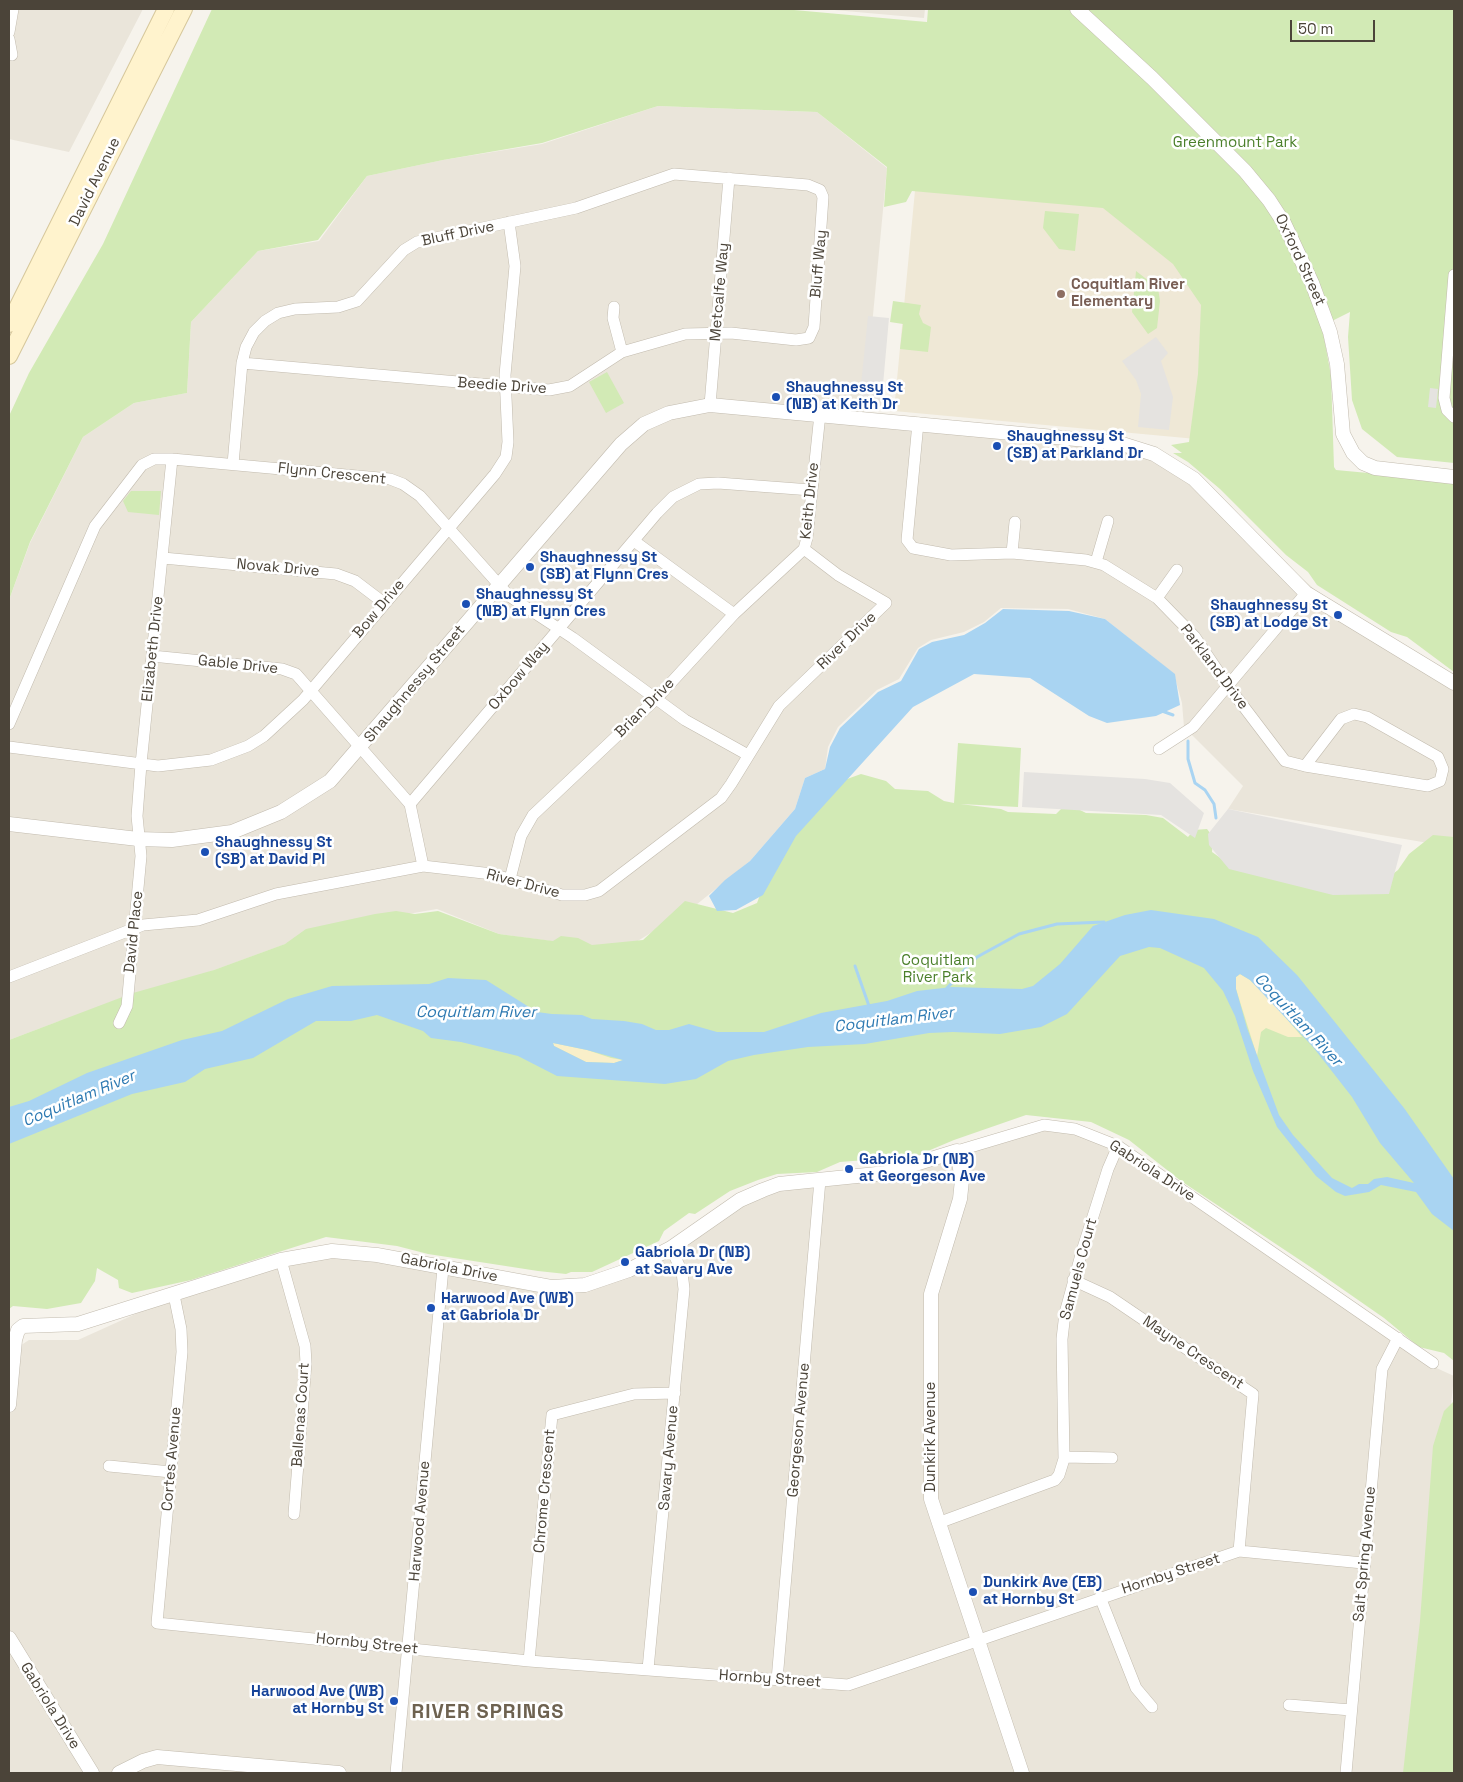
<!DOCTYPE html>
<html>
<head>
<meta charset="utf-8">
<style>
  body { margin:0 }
  #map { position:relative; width:1463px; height:1782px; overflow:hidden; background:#f6f3ec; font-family:"Space Grotesk",sans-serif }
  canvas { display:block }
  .frame { position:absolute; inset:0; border:10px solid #4b4439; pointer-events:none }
  .scale { position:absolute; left:1290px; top:20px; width:85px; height:22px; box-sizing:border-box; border:2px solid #4b4439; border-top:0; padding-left:6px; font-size:15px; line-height:18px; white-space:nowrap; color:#4b4439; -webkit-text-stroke:4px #fff; paint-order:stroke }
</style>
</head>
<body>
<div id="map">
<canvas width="1463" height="1782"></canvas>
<div class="frame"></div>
<div class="scale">50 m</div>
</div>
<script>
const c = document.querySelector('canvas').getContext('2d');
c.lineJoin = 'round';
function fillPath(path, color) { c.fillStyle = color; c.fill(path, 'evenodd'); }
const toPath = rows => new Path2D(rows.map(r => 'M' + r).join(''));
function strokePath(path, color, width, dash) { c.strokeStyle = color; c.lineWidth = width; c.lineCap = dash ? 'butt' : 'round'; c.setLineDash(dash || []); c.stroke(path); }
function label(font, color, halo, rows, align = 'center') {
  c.font = font + ' "Space Grotesk",sans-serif'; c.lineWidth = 5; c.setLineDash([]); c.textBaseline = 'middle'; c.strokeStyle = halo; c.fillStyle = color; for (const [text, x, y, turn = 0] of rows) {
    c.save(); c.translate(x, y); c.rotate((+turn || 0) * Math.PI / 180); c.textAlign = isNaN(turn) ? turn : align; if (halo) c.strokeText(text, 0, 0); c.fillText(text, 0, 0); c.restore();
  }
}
fillPath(toPath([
  [9,9,143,9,69,152,9,139],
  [823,9,925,9,924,18],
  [658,106,817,112,887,168,863,420,1119,443,1193,480,1314,589,1454,685,1454,845,1440,845,1228,809,1243,786,1184,727,1182,703,1174,674,1105,619,1068,609,1001,608,984,622,964,632,931,640,918,648,899,679,877,690,838,727,828,747,825,769,805,778,795,809,750,861,696,905,636,942,586,946,499,934,437,909,332,927,138,998,111,1011,57,1022,9,1040,9,600,30,543,83,437,134,403,187,393,191,322,258,251,319,241,367,176,443,160,542,144],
  [1047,1129,1082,1132,1121,1150,1432,1366,1454,1376,1413,1773,349,1773,150,1756,113,1773,9,1773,9,1353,29,1340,78,1340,151,1307,307,1254,337,1253,558,1294,627,1273,754,1196,783,1185,882,1176],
  [149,1757,279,1773,115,1773]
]), '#eae5da');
fillPath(toPath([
  [918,159,1043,166,1212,281,1207,440,894,411]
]), '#efe8d6');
fillPath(toPath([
  [212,9,783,9,927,22,928,9,1454,9,1454,463,1397,457,1362,429,1352,400,1348,337,1350,312,1322,326,1331,376,1334,467,1336,470,1454,481,1454,672,1407,637,1391,632,1317,585,1308,572,1286,555,1220,489,1188,462,1173,453,1182,453,1171,445,1189,442,1198,374,1201,305,1173,264,1103,208,912,191,906,202,884,207,887,167,817,112,658,106,542,143,443,160,367,176,318,240,258,251,191,322,187,393,134,403,83,437,30,542,9,600,9,416,29,373,103,244],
  [1045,211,1079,214,1075,251,1059,249,1043,228],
  [1136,271,1158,288,1160,301,1157,328,1148,334,1132,312],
  [893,301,921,305,919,314,923,323,931,327,928,352,900,349,903,324,890,322],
  [607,372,624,403,606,413,589,382],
  [131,491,161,491,159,515,128,512,123,501],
  [958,743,1021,748,1018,807,960,804,1001,809,1008,812,1056,814,1065,805,1072,806,1086,813,1146,815,1163,818,1188,837,1194,830,1207,829,1213,837,1212,852,1239,871,1381,883,1398,870,1409,854,1433,835,1454,837,1454,1361,1444,1353,1419,1347,1384,1318,1315,1270,1181,1181,1129,1140,1091,1122,1026,1115,954,1140,916,1156,840,1162,817,1172,777,1174,758,1180,730,1191,695,1214,689,1213,664,1231,659,1241,592,1272,571,1272,566,1274,538,1271,428,1254,397,1246,326,1237,191,1280,132,1293,119,1288,118,1280,97,1268,95,1281,81,1303,47,1309,13,1306,9,1309,9,1040,133,993,214,970,285,944,306,929,375,914,396,911,415,914,438,911,499,934,553,941,561,936,578,938,592,945,643,940,685,901,733,913,757,903,767,876,781,854,836,783,861,774,886,781,895,789,928,791,944,801,954,803],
  [1454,1401,1454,1773,1403,1773,1420,1621,1433,1446,1444,1411]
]), '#d2eab5');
fillPath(toPath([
  [1240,974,1250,980,1275,1005,1302,1037,1288,1037,1266,1028,1261,1032,1257,1056,1236,989,1236,977],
  [553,1043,587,1050,611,1058,623,1060,614,1063,586,1062,554,1046]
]), '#f9efc9');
fillPath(toPath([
  [868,316,889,318,881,407,859,405],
  [1156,337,1168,353,1161,361,1173,397,1169,430,1138,427,1141,394,1136,380,1122,361],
  [1430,388,1438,389,1436,408,1428,407],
  [1024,772,1145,779,1170,783,1204,813,1195,838,1161,815,1022,807],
  [1228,809,1402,845,1389,894,1333,895,1229,869,1209,845,1208,834]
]), '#e5e3e0');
fillPath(toPath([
  [1003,609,1069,611,1105,619,1175,674,1180,705,1156,716,1107,723,1089,716,1030,678,974,674,913,707,796,836,763,895,736,910,717,911,709,896,725,880,750,861,795,809,805,778,825,769,830,747,840,728,878,692,901,681,919,649,932,642,964,635,985,623],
  [1151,910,1214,919,1258,937,1297,975,1404,1108,1454,1179,1454,1231,1432,1214,1416,1192,1381,1185,1369,1192,1345,1196,1336,1192,1316,1176,1277,1127,1253,1071,1235,1016,1223,991,1204,968,1160,948,1149,947,1120,956,1067,1014,1041,1027,1000,1034,953,1032,929,1033,865,1044,808,1047,754,1055,728,1061,696,1079,665,1084,557,1076,518,1056,461,1042,431,1038,423,1031,377,1015,351,1021,316,1021,253,1058,205,1069,185,1082,132,1094,9,1144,9,1107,29,1101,87,1073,182,1040,222,1031,288,999,332,986,429,984,448,978,486,980,537,1012,552,1014,582,1015,592,1019,624,1021,642,1024,656,1030,669,1030,689,1024,717,1032,764,1032,821,1013,887,1001,917,991,952,987,1022,989,1033,986,1060,964,1093,926,1125,915],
  [1240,974,1250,980,1313,1047,1352,1097,1380,1143,1414,1183,1387,1177,1374,1179,1368,1184,1359,1184,1352,1188,1332,1178,1293,1135,1279,1115,1247,1028,1236,989,1236,977],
  [553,1043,587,1050,623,1060,614,1063,586,1062,554,1046]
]), '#a9d4f2');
strokePath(toPath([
  [1162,711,1173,715],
  [1188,741,1188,759,1195,783,1205,790,1214,804,1216,818],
  [855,966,869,1006],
  [946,991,947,988,977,957,1019,934,1057,924,1104,922]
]), '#a9d4f2', 3);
const minor = toPath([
  [9,32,13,9],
  [9,39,12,55],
  [1454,275,1444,398,1447,410,1454,417],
  [614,307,613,318,622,352],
  [710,405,729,178],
  [918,423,907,540,913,548,951,555,1012,553,1086,560,1104,565,1157,598,1195,637,1228,686,1285,761,1305,766,1428,786,1440,781,1443,769,1438,757,1367,717,1354,714,1341,719,1305,766],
  [233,464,242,363,246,347,254,332,265,321,278,313,295,309,338,307,357,301,404,250,417,242,576,208,674,174,808,185,820,190,823,197,814,327,809,338,796,340,731,333,685,334,622,352,570,386,549,390,242,363],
  [634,541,734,614],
  [1012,553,1015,522],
  [163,558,336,574,355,581,384,603],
  [1096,562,1108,521],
  [1157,598,1177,570],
  [152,656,282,669,296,674,410,804,423,866],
  [9,724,95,526,142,465,154,459,172,459,390,479,403,484,420,496,509,596,573,638,685,720,748,755],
  [9,747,158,766,211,760,248,746,264,736,303,700,495,474,506,457,508,442,505,375,515,266,509,222],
  [1159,749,1193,727,1306,593],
  [410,804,657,513,673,497,699,484,718,483,811,490],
  [510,879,521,836,533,815,657,698,734,614,804,549,807,538,820,414],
  [9,977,143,925,198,920,276,894,423,866,492,874,562,895,585,895,599,891,721,798,731,784,779,706,886,603,838,575,804,549],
  [119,1023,127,1006,141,856,137,816,141,764,172,459],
  [957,1151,1044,1125,1075,1129,1118,1146,1433,1363],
  [281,1260,305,1346,306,1363,294,1514],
  [1073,1280,1110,1297,1253,1394,1239,1551],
  [174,1295,181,1329,182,1352,157,1623,529,1661,848,1685,1239,1551,1363,1563],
  [1064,1457,1112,1458],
  [109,1466,171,1472],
  [938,1523,1055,1480,1059,1475,1064,1459,1062,1339,1065,1313,1082,1251,1108,1169,1118,1146],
  [1100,1597,1136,1688,1152,1707],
  [529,1661,552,1415,634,1394,675,1393],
  [648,1669,684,1289,682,1272,671,1248],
  [777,1680,820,1180],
  [1289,1705,1351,1710],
  [396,1773,443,1268],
  [1346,1773,1382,1369,1398,1338]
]);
const tertiary = toPath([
  [1077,9,1152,78,1245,171,1269,200,1284,223,1312,283,1330,332,1337,364,1343,434,1353,453,1363,463,1375,468,1454,477],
  [9,824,138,839,172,840,232,832,281,812,330,781,621,444,644,424,669,413,710,405,1119,443,1154,454,1194,479,1306,593,1454,683],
  [9,1405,15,1340,18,1330,23,1326,78,1324,281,1260,332,1251,377,1255,551,1287,585,1285,629,1270,671,1248,740,1200,763,1190,779,1184,886,1173,957,1151,962,1180,960,1199,931,1294,931,1499,1022,1773],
  [9,1638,92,1773],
  [119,1773,143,1761,157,1757,339,1773]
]);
const secondary = toPath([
  [9,324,166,9],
  [9,356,184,9]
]);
strokePath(minor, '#c2bbae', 12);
strokePath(tertiary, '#c2bbae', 15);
strokePath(secondary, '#d6c79b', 18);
strokePath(minor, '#fff', 11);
strokePath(tertiary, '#fff', 14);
strokePath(secondary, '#fff3cd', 16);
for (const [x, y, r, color] of [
  [1061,294,5,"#8d6e63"],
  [776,397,5,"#1a4fb4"],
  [997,446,5,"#1a4fb4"],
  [530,567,5,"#1a4fb4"],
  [466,604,5,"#1a4fb4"],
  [1338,615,5,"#1a4fb4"],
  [205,852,5,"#1a4fb4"],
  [849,1169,5,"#1a4fb4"],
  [625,1262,5,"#1a4fb4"],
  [431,1308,5,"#1a4fb4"],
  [973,1592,5,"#1a4fb4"],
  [394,1701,5,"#1a4fb4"]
]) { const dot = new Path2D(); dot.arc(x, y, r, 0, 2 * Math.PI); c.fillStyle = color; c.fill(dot); strokePath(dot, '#fff', 2); }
label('15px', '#4a7f2a', '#fff', [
  ["Greenmount Park",1235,143],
  ["Coquitlam",938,961],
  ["River Park",938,978]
]);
label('15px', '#4b4439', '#fff', [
  ["David Avenue",95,182,-64],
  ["Bluff Drive",458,234,-12],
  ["Oxford Street",1300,260,65],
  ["Bluff Way",819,264,-85],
  ["Metcalfe Way",720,292,-85],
  ["Beedie Drive",502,386,4],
  ["Flynn Crescent",332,474,6],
  ["Keith Drive",810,501,-84],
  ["Novak Drive",278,568,5],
  ["Bow Drive",379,609,-50],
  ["River Drive",847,641,-44],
  ["Elizabeth Drive",153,649,-84],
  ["Gable Drive",238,665,6],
  ["Parkland Drive",1214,667,53],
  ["Oxbow Way",519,676,-50],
  ["Shaughnessy Street",415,684,-50],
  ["Brian Drive",645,708,-45],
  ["River Drive",523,884,15],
  ["David Place",134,932,-84],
  ["Gabriola Drive",1152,1171,33],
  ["Gabriola Drive",449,1268,11],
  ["Samuels Court",1079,1269,-75],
  ["Mayne Crescent",1193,1353,34],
  ["Ballenas Court",301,1415,-86],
  ["Georgeson Avenue",799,1430,-85],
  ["Dunkirk Avenue",931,1437,-90],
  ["Savary Avenue",669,1458,-85],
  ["Cortes Avenue",172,1459,-85],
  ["Chrome Crescent",545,1491,-85],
  ["Harwood Avenue",420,1521,-85],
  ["Salt Spring Avenue",1365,1554,-85],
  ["Hornby Street",1171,1574,-18],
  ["Hornby Street",367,1644,6],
  ["Hornby Street",770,1679,4],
  ["Gabriola Drive",50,1706,58]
]);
label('bold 15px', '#785e54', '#fff', [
  ["Coquitlam River",1071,285],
  ["Elementary",1071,302]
], 'left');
label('bold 15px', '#164399', '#fff', [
  ["Shaughnessy St",786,388],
  ["(NB) at Keith Dr",786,405],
  ["Shaughnessy St",1007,437],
  ["(SB) at Parkland Dr",1007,454],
  ["Shaughnessy St",540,558],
  ["(SB) at Flynn Cres",540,575],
  ["Shaughnessy St",476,595],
  ["(NB) at Flynn Cres",476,612],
  ["Shaughnessy St",1328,606,"right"],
  ["(SB) at Lodge St",1328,623,"right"],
  ["Shaughnessy St",215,843],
  ["(SB) at David Pl",215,860],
  ["Gabriola Dr (NB)",859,1160],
  ["at Georgeson Ave",859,1177],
  ["Gabriola Dr (NB)",635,1253],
  ["at Savary Ave",635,1270],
  ["Harwood Ave (WB)",441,1299],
  ["at Gabriola Dr",441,1316],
  ["Dunkirk Ave (EB)",983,1583],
  ["at Hornby St",983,1600],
  ["Harwood Ave (WB)",384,1692,"right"],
  ["at Hornby St",384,1709,"right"]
], 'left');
label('italic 16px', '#2e7ab2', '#fff', [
  ["Coquitlam River",476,1013],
  ["Coquitlam River",894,1020,-7],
  ["Coquitlam River",1298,1020,47],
  ["Coquitlam River",79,1099,-23]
]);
c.letterSpacing = '1px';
label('bold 20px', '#6e6250', '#fff', [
  ["RIVER SPRINGS",488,1713]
]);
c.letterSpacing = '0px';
</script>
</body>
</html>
